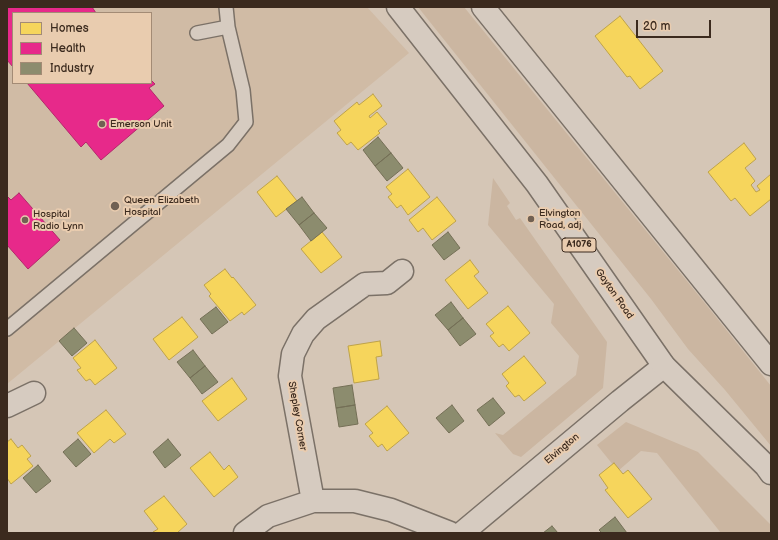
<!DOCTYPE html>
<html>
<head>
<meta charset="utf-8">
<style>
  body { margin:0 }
  #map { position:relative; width:778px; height:540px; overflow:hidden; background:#d5c6b6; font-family:"Balsamiq Sans",sans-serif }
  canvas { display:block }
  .frame { position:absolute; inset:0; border:8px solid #3b2a1e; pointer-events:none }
  .legend { position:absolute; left:12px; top:12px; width:140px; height:72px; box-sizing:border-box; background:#e9ccaf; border:1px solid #a38b75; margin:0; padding:5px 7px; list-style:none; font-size:12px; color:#3b2a1e }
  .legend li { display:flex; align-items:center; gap:8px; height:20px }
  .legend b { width:20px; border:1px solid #a38b75 }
  .scale { position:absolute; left:636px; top:20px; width:75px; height:18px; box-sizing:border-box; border:2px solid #3b2a1e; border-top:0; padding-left:5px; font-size:12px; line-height:14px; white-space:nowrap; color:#3b2a1e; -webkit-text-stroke:3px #e9ccaf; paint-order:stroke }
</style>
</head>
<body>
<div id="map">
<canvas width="778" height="540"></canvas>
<div class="frame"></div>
<ul class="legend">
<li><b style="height:11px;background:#f6d55c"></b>Homes</li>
<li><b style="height:11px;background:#e7298a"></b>Health</li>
<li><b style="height:11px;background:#8c8c6e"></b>Industry</li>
</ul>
<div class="scale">20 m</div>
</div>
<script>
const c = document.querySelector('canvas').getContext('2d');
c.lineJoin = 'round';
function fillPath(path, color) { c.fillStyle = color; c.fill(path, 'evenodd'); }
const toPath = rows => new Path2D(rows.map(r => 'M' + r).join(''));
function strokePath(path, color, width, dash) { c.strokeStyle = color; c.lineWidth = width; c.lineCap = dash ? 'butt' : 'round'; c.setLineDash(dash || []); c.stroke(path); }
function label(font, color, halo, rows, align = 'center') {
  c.font = font + ' "Balsamiq Sans",sans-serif'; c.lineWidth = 4; c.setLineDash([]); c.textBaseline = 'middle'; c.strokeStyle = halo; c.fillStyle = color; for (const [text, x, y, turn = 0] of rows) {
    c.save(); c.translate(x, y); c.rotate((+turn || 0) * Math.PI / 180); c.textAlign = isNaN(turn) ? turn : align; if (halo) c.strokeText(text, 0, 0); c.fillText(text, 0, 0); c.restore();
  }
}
fillPath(toPath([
  [7,7,367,7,409,53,7,384],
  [13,13,151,13,151,83,13,83]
]), '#d0bba5');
fillPath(toPath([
  [418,7,464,7,708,307,771,386,771,446,725,390,688,349,651,299],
  [493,178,510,203,507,206,516,220,520,218,607,342,603,388,521,457,513,454,495,433,503,435,576,375,579,356,551,323,554,304,488,225],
  [626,422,698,452,771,525,771,533,721,533,657,453,641,451,618,471,597,445]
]), '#cbb6a1');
const homes = toPath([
  [620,16,663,71,640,89,630,76,627,77,595,36,620,16],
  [373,94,382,106,369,116,370,118,377,112,387,124,378,131,380,133,358,150,351,142,347,145,337,133,341,130,334,121,357,102,359,105,373,94],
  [744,143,756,159,745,168,755,181,751,185,756,192,760,190,757,186,771,174,771,199,750,216,735,198,731,201,708,172,744,143],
  [408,169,430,197,408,215,401,205,397,208,388,197,392,194,386,187,408,169],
  [277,176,297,201,276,217,257,192,277,176],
  [437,197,456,221,432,240,423,228,418,232,409,220,437,197],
  [322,232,342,257,321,273,301,249,322,232],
  [470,260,479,272,474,276,488,293,468,309,445,280,470,260],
  [225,269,232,278,233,277,256,305,244,315,242,312,230,321,209,296,211,294,204,285,225,269],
  [508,306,530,333,509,351,503,344,499,347,490,336,494,333,486,324,508,306],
  [182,317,198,337,169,360,153,339,182,317],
  [95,340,117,368,95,385,90,379,86,381,77,370,81,368,73,358,95,340],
  [380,341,382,356,376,357,379,379,354,383,348,346,380,341],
  [524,356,546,383,524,401,519,395,515,397,506,386,509,383,502,374,524,356],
  [232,378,247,399,218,421,202,401,232,378],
  [387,406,409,433,387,451,382,444,378,447,369,436,373,433,365,424,387,406],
  [106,410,126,434,114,443,110,439,94,453,77,433,106,410],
  [11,439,18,448,22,445,31,456,27,459,33,466,11,484,7,478,7,442,11,439],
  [210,452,224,470,229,465,238,477,214,497,190,468,210,452],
  [614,463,623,474,628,470,652,499,628,518,605,490,608,488,599,475,614,463],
  [164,496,187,524,177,533,154,533,153,532,158,529,144,511,164,496]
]);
fillPath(homes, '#f6d55c');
strokePath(homes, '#bea249', 1);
const health = toPath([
  [7,7,92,7,96,13,13,13,13,67,7,60,7,7],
  [151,80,155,84,149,88,164,106,101,160,86,142,81,147,27,83,151,83,151,80],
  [19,193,60,240,28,269,7,245,7,196,11,200,19,193]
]);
fillPath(health, '#e7298a');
strokePath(health, '#b3296a', 1);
const industry = toPath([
  [378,137,391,153,375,166,363,150,378,137],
  [391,153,403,168,387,181,375,166,391,153],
  [302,197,314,213,299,225,286,209,302,197],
  [314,213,327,228,311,241,299,225,314,213],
  [448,232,460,248,444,260,432,245,448,232],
  [451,302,463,318,448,330,435,315,451,302],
  [216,307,228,322,212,334,200,319,216,307],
  [463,318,476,334,460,346,448,330,463,318],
  [74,328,87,343,72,356,59,341,74,328],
  [193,350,205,366,190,378,177,362,193,350],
  [205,366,218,382,202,394,190,378,205,366],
  [352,385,355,405,336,408,333,388,352,385],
  [493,398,505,413,489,426,477,410,493,398],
  [355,405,358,424,339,427,336,408,355,405],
  [452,405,464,421,449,433,436,418,452,405],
  [78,439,91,454,76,467,63,452,78,439],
  [168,439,181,455,165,468,153,452,168,439],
  [38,465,51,481,36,493,23,478,38,465],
  [615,517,627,533,602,533,599,530,615,517],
  [552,526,558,533,543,533,552,526]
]);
fillPath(industry, '#8c8c6e');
strokePath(industry, '#746f56', 1);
const service = toPath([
  [197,33,228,27],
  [7,329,228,145,246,122,243,90,228,27,226,7]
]);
const minor = toPath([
  [483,7,771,364],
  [7,406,34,393],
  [313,501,290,376,293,354,303,334,316,319,365,284,387,283,402,271],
  [245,533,268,516,313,501,355,501,391,510,450,533],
  [462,533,620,401,664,366]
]);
const primary = toPath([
  [398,7,537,184,664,366,766,466,771,473]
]);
strokePath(service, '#7b7167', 16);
strokePath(minor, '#7b7167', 25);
strokePath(primary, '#7b7167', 25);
strokePath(service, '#d6cbc0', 13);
strokePath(minor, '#d6cbc0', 22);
strokePath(primary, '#d6cbc0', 22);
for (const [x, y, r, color] of [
  [102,124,4,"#716153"],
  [115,206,5,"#716153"],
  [531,219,4,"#716153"],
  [25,220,4,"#716153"]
]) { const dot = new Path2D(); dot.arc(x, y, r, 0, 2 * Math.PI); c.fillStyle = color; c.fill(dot); strokePath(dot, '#e9ccaf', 1.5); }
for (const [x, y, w] of [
  [579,245,34]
]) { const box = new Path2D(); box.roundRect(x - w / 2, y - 7, w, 14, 3); c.fillStyle = '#e9ccaf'; c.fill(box); strokePath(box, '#3b2a1e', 1); }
label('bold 9px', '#3b2a1e', null, [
  ["A1076",579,245]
]);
label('10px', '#3b2a1e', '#e9ccaf', [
  ["Emerson Unit",110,124],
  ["Queen Elizabeth",124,200],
  ["Hospital",124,212],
  ["Elvington",539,213],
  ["Road, adj",539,225],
  ["Hospital",33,214],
  ["Radio Lynn",33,226]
], 'left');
label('10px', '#3b2a1e', '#e9ccaf', [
  ["Gayton Road",614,294,55],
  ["Shepley Corner",297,416,80],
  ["Elvington",562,449,-40]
]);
</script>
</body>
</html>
